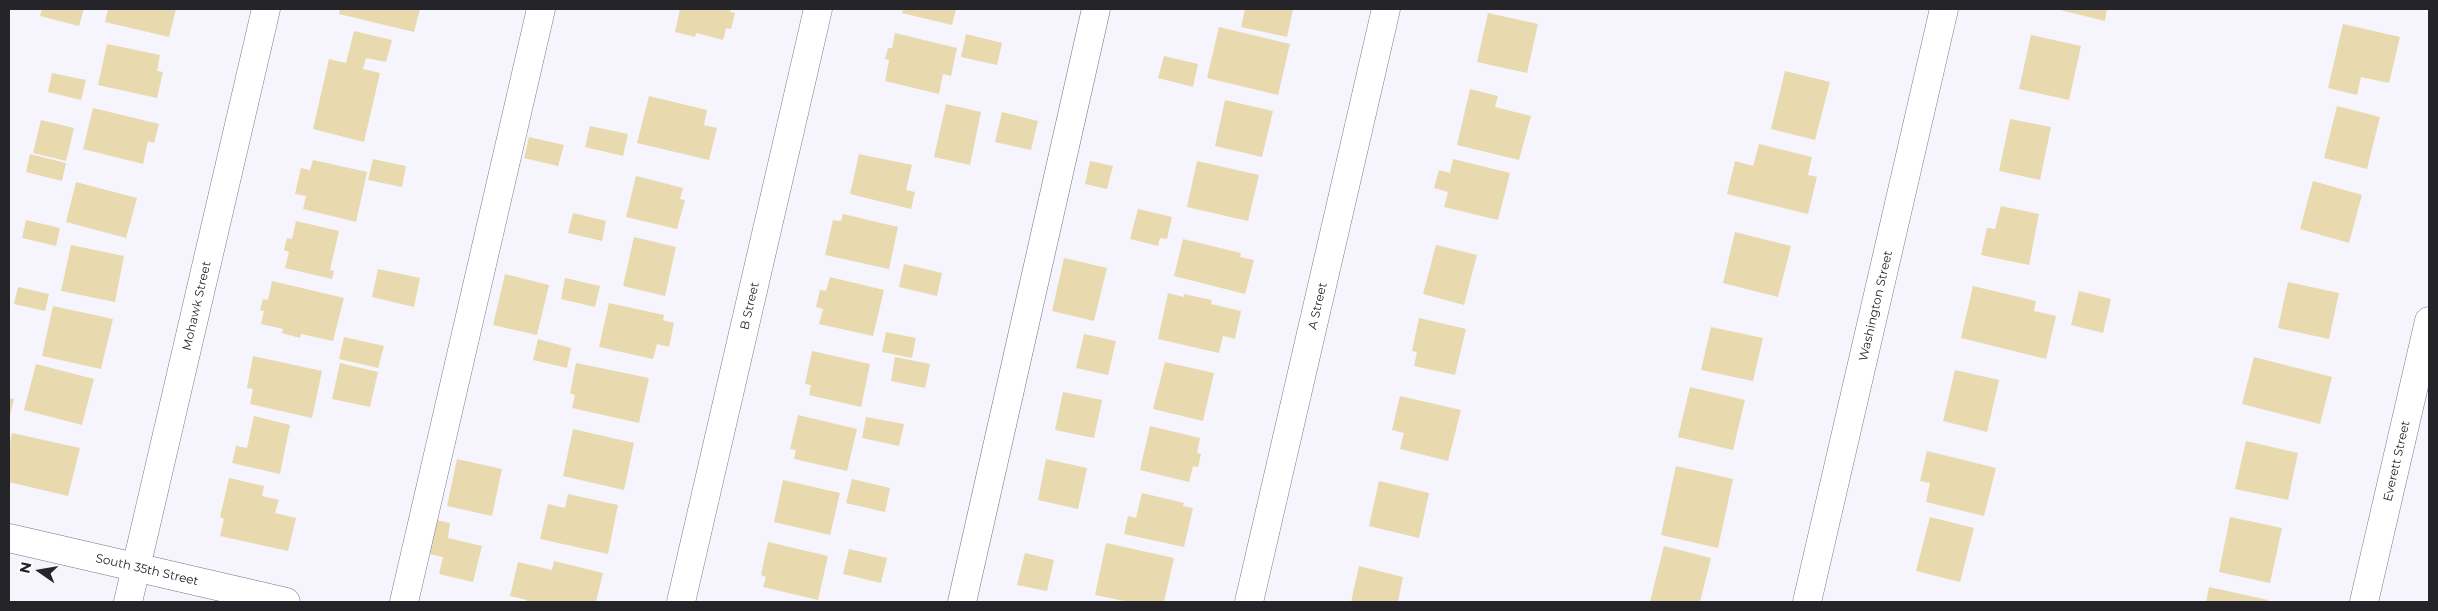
<!DOCTYPE html>
<html>
<head>
<meta charset="utf-8">
<style>
  body { margin:0 }
  #map { position:relative; width:2438px; height:611px; overflow:hidden; background:#f6f5fd; font-family:Montserrat,sans-serif }
  canvas { display:block }
  .frame { position:absolute; inset:0; border:10px solid #252429; pointer-events:none }
  .north { position:absolute; left:15px; top:546px; width:50px; height:50px; -webkit-text-stroke:4px #fff; paint-order:stroke; rotate:283deg; font-size:14px; font-weight:700; line-height:20px; text-align:center; color:#252429 }
  .north::after { content:''; display:block; margin:auto; width:18px; height:22px; background:#252429; clip-path:polygon(50% 0,100% 100%,50% 72%,0 100%) }
</style>
</head>
<body>
<div id="map">
<canvas width="2438" height="611"></canvas>
<div class="frame"></div>
<div class="north">N</div>
</div>
<script>
const c = document.querySelector('canvas').getContext('2d');
c.lineJoin = 'round';
function fillPath(path, color) { c.fillStyle = color; c.fill(path, 'evenodd'); }
const toPath = rows => new Path2D(rows.map(r => 'M' + r).join(''));
function strokePath(path, color, width, dash) { c.strokeStyle = color; c.lineWidth = width; c.lineCap = dash ? 'butt' : 'round'; c.setLineDash(dash || []); c.stroke(path); }
function label(font, color, halo, rows, align = 'center') {
  c.font = font + ' Montserrat,sans-serif'; c.lineWidth = 4; c.setLineDash([]); c.textBaseline = 'middle'; c.strokeStyle = halo; c.fillStyle = color; for (const [text, x, y, turn = 0] of rows) {
    c.save(); c.translate(x, y); c.rotate((+turn || 0) * Math.PI / 180); c.textAlign = isNaN(turn) ? turn : align; if (halo) c.strokeText(text, 0, 0); c.fillText(text, 0, 0); c.restore();
  }
}
fillPath(toPath([
  [42,9,84,9,79,26,40,16],
  [108,9,176,9,169,37,105,22],
  [340,9,420,9,414,32,339,14],
  [680,9,731,9,730,12,735,13,731,29,726,28,723,40,696,33,695,37,675,32],
  [903,9,956,9,952,25,902,13],
  [1245,9,1293,9,1287,37,1241,27],
  [2056,9,2107,9,2105,21],
  [1488,13,1538,24,1527,73,1477,62],
  [2343,24,2400,37,2389,83,2361,77,2357,95,2328,88],
  [1219,27,1290,44,1278,95,1207,78],
  [354,31,392,40,386,62,366,58,363,69,380,73,364,142,313,129,329,59,346,63],
  [895,33,957,48,951,76,943,74,939,94,885,81,889,60,885,59,888,48,892,48],
  [966,34,1002,43,997,65,961,57],
  [2031,35,2081,46,2069,100,2019,89],
  [107,44,160,55,157,71,163,72,157,98,98,85],
  [1164,56,1198,64,1193,87,1158,78],
  [1785,71,1830,82,1815,140,1771,129],
  [52,73,86,80,81,100,48,92],
  [1470,89,1498,96,1495,107,1531,116,1519,160,1457,145],
  [649,96,707,110,704,125,717,128,709,160,637,143],
  [1225,100,1273,111,1262,157,1215,146],
  [946,104,981,112,970,165,934,157],
  [2337,106,2380,117,2367,169,2324,158],
  [93,108,159,124,154,143,148,141,143,164,83,149],
  [1002,112,1038,121,1031,150,995,142],
  [2010,119,2051,127,2040,180,1999,171],
  [41,120,74,128,66,161,33,153],
  [590,126,628,134,623,156,585,147],
  [529,137,564,145,558,166,524,158],
  [1759,144,1812,157,1808,175,1817,177,1808,214,1727,194,1735,161,1753,166],
  [30,154,66,163,62,181,26,172],
  [859,154,912,165,906,190,915,192,911,209,850,194],
  [373,159,406,166,402,187,368,180],
  [1453,159,1510,173,1498,220,1444,207,1448,192,1434,188,1439,170,1450,173],
  [313,160,367,172,356,222,303,209,306,196,295,194,301,168,310,170],
  [1090,161,1113,166,1107,189,1085,184],
  [1197,161,1259,175,1248,221,1187,207],
  [636,176,683,188,680,199,685,200,677,229,626,217],
  [2313,181,2362,195,2349,243,2300,229],
  [76,182,137,198,126,238,66,222],
  [2001,206,2039,214,2029,265,1981,255,1987,228,1995,229],
  [1138,209,1172,217,1167,239,1160,238,1158,246,1130,239],
  [573,213,606,221,602,241,568,233],
  [843,214,898,227,889,269,825,255,833,220,841,221],
  [26,220,60,228,56,246,22,238],
  [296,221,339,231,330,270,334,271,332,279,285,268,289,252,284,250,287,238,292,239],
  [1735,232,1791,246,1778,297,1723,283],
  [634,237,676,247,665,296,623,286],
  [1183,239,1241,253,1240,257,1254,260,1245,294,1174,276],
  [71,245,124,256,115,302,61,291],
  [1436,245,1477,255,1464,305,1423,294],
  [1064,258,1107,268,1094,321,1052,311],
  [904,264,942,273,937,296,899,287],
  [378,269,420,278,414,307,372,297],
  [505,274,549,285,537,335,493,325],
  [830,277,884,290,873,336,819,324,823,309,816,307,820,290,826,291],
  [565,278,600,286,595,307,561,299],
  [272,281,344,298,333,341,301,334,300,338,282,333,283,329,261,324,264,311,260,310,263,299,268,300],
  [2288,282,2339,293,2329,339,2278,328],
  [1973,286,2036,301,2034,311,2056,316,2046,359,1961,338],
  [18,287,49,294,45,311,14,304],
  [2079,291,2111,299,2103,333,2071,325],
  [1168,293,1184,297,1184,294,1212,300,1211,304,1241,311,1235,339,1223,336,1219,353,1158,339],
  [609,303,664,315,663,320,674,323,669,347,657,344,653,359,599,347],
  [53,306,113,319,101,369,42,356],
  [1419,318,1466,329,1455,375,1414,366,1417,352,1412,351],
  [1711,327,1763,338,1753,381,1701,370],
  [886,332,916,338,912,358,882,352],
  [1084,334,1116,341,1108,375,1076,368],
  [344,337,384,346,378,368,339,359],
  [538,339,571,348,567,368,533,360],
  [812,351,870,364,861,407,809,395,811,385,805,384],
  [253,356,322,371,312,418,250,404,253,389,247,388],
  [895,357,930,364,925,388,891,381],
  [2254,357,2332,377,2320,424,2242,404],
  [1165,362,1214,373,1203,421,1153,409],
  [340,363,378,372,370,407,332,399],
  [576,363,649,378,639,423,572,408,575,395,570,393],
  [36,364,94,379,82,425,24,410],
  [1955,370,1999,380,1987,432,1943,421],
  [1690,387,1745,400,1733,450,1678,437],
  [1063,392,1102,400,1094,438,1055,430],
  [1400,396,1461,410,1448,461,1400,449,1404,433,1392,430],
  [9,398,14,399,9,419],
  [798,415,857,429,847,471,794,459,796,450,790,449],
  [254,416,290,425,280,474,232,463,236,446,247,448],
  [866,417,904,424,899,446,862,438],
  [1150,426,1200,438,1197,453,1201,454,1198,467,1193,466,1189,482,1140,470],
  [573,429,634,443,624,490,563,476],
  [12,433,80,448,68,496,9,482,9,448],
  [2246,441,2298,453,2288,500,2235,489],
  [1927,451,1996,468,1984,516,1926,502,1930,483,1920,481],
  [457,459,502,469,492,516,447,506],
  [1046,459,1087,468,1078,509,1038,500],
  [1676,466,1733,479,1718,548,1661,535],
  [229,478,264,486,262,496,279,500,275,513,296,518,288,551,220,536,224,519,220,517],
  [852,479,890,488,885,512,846,503],
  [783,480,840,493,830,535,774,522],
  [1379,481,1429,493,1419,538,1369,526],
  [1142,493,1184,503,1183,506,1193,508,1184,547,1124,534,1128,516,1136,518],
  [568,494,618,505,608,554,540,539,548,504,565,508],
  [1930,517,1974,528,1960,582,1916,571],
  [2230,517,2282,528,2270,583,2219,572],
  [431,519,450,523,448,538,482,546,473,582,439,574,443,557,424,553],
  [768,542,828,556,818,600,763,587,766,577,761,575],
  [1106,543,1174,558,1164,602,1129,602,1095,595],
  [1664,546,1711,558,1700,602,1650,602],
  [849,549,887,558,881,583,843,574],
  [1025,553,1054,560,1047,591,1017,585],
  [554,561,603,573,596,602,526,602,527,600,510,596,518,562,552,570],
  [1359,566,1403,577,1398,602,1351,602],
  [2209,587,2268,600,2268,602,2206,602]
]), '#e9d9ae');
const minor = toPath([
  [9,538,286,602],
  [128,602,266,9],
  [404,602,541,9],
  [681,602,818,9],
  [962,602,1096,9],
  [1807,602,1944,9],
  [2364,602,2429,321]
]);
const major = toPath([
  [1249,602,1386,9]
]);
strokePath(minor, '#757580', 29);
strokePath(major, '#757580', 29);
strokePath(minor, '#fff', 28);
strokePath(major, '#fff', 28);
label('12px', '#252429', '#fff', [
  ["Mohawk Street",197,306,-77],
  ["B Street",750,306,-77],
  ["A Street",1318,306,-77],
  ["Washington Street",1876,306,-77],
  ["Everett Street",2397,461,-77],
  ["South 35th Street",147,570,13]
]);
</script>
</body>
</html>
